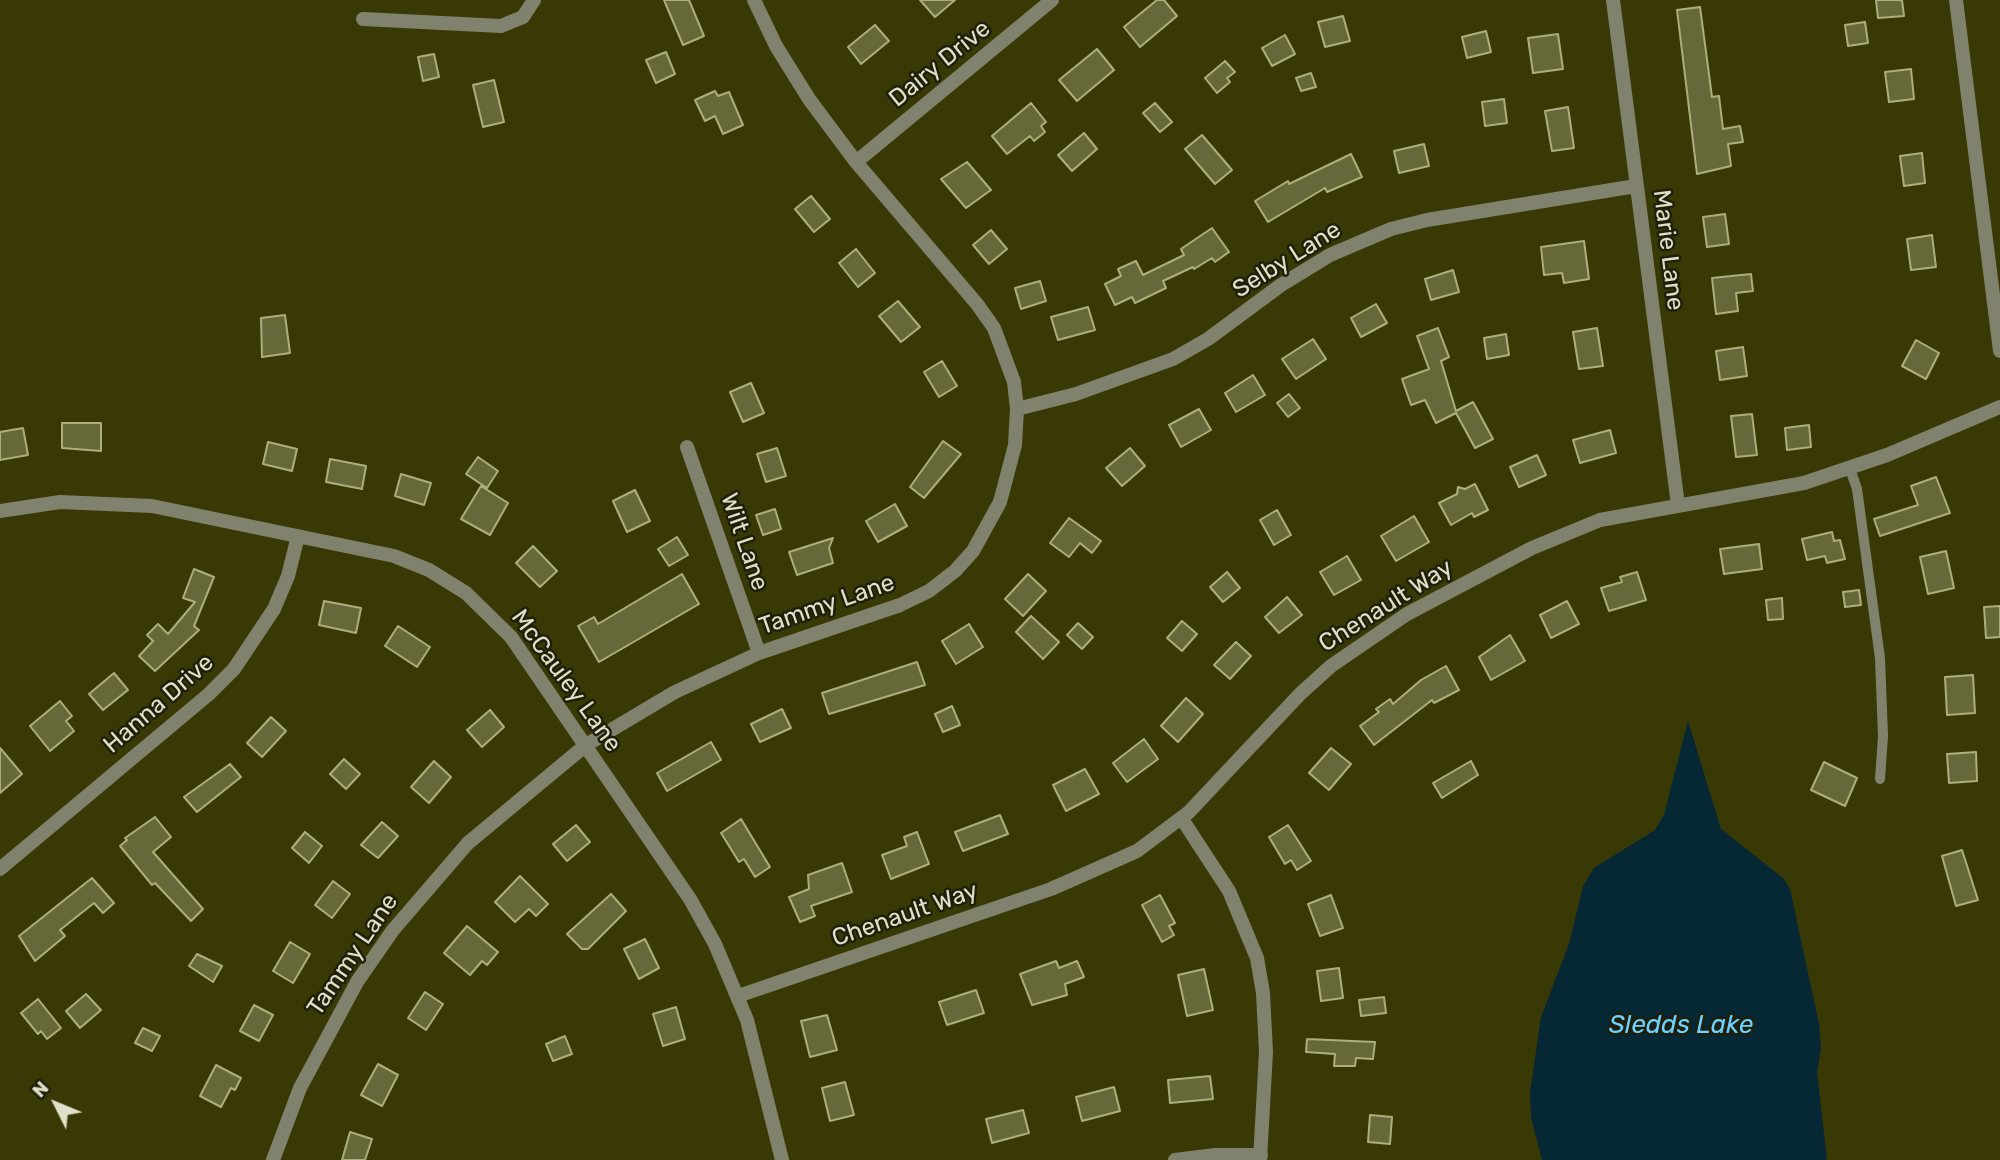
<!DOCTYPE html>
<html>
<head>
<meta charset="utf-8">
<style>
  body { margin:0 }
  #map { position:relative; width:2000px; height:1160px; overflow:hidden; background:#393906; font-family:Rubik,sans-serif }
  canvas { display:block }
  .north { position:absolute; left:21px; top:1069px; width:70px; height:70px; -webkit-text-stroke:5px #1f1f0b; paint-order:stroke; rotate:313deg; font-size:19px; font-weight:700; line-height:28px; text-align:center; color:#dfe0c7 }
  .north::after { content:''; display:block; margin:auto; width:24px; height:32px; background:#dfe0c7; clip-path:polygon(50% 0,100% 100%,50% 72%,0 100%) }
</style>
</head>
<body>
<div id="map">
<canvas width="2000" height="1160"></canvas>
<div class="north">N</div>
</div>
<script>
const c = document.querySelector('canvas').getContext('2d');
c.lineJoin = 'round';
function fillPath(path, color) { c.fillStyle = color; c.fill(path, 'evenodd'); }
const toPath = rows => new Path2D(rows.map(r => 'M' + r).join(''));
function strokePath(path, color, width, dash) { c.strokeStyle = color; c.lineWidth = width; c.lineCap = dash ? 'butt' : 'round'; c.setLineDash(dash || []); c.stroke(path); }
function label(font, color, halo, rows, align = 'center') {
  c.font = font + ' Rubik,sans-serif'; c.lineWidth = 5; c.setLineDash([]); c.textBaseline = 'middle'; c.strokeStyle = halo; c.fillStyle = color; for (const [text, x, y, turn = 0] of rows) {
    c.save(); c.translate(x, y); c.rotate((+turn || 0) * Math.PI / 180); c.textAlign = isNaN(turn) ? turn : align; if (halo) c.strokeText(text, 0, 0); c.fillText(text, 0, 0); c.restore();
  }
}
fillPath(toPath([
  [1688,721,1721,829,1783,878,1790,889,1819,1024,1821,1048,1817,1072,1827,1160,1542,1160,1531,1117,1530,1093,1541,1017,1569,944,1583,886,1594,868,1655,830,1664,815]
]), '#062734');
const building = toPath([
  [664,0,689,0,704,36,683,45,664,0],
  [920,0,955,0,935,17,920,0],
  [1157,0,1164,0,1177,16,1140,47,1124,27,1157,0],
  [1876,0,1902,0,1904,16,1878,18,1876,0],
  [1700,7,1712,97,1719,96,1723,129,1740,126,1743,142,1728,144,1731,166,1697,174,1677,10,1700,7],
  [1343,16,1350,41,1325,47,1318,22,1343,16],
  [1865,22,1868,43,1848,46,1845,25,1865,22],
  [875,25,889,41,861,64,848,47,875,25],
  [1486,31,1491,52,1467,58,1462,37,1486,31],
  [1558,34,1563,69,1533,73,1528,38,1558,34],
  [1285,35,1295,54,1272,66,1262,48,1285,35],
  [1097,49,1114,70,1077,101,1059,80,1097,49],
  [666,52,675,74,656,83,646,60,666,52],
  [434,54,439,77,423,81,418,57,434,54],
  [1225,61,1235,72,1227,78,1230,82,1217,93,1205,78,1225,61],
  [1911,69,1914,99,1889,102,1885,72,1911,69],
  [1311,73,1316,87,1301,91,1296,78,1311,73],
  [494,80,504,122,483,127,473,85,494,80],
  [715,91,718,96,729,92,743,125,723,134,715,116,705,121,695,100,715,91],
  [1504,99,1507,123,1485,126,1482,102,1504,99],
  [1031,103,1046,122,1041,126,1045,132,1034,141,1030,136,1007,154,992,136,1031,103],
  [1155,103,1172,122,1160,132,1143,113,1155,103],
  [1568,107,1574,148,1552,151,1545,111,1568,107],
  [1084,133,1097,149,1072,171,1058,155,1084,133],
  [1202,135,1232,170,1215,184,1185,149,1202,135],
  [1424,144,1429,166,1399,173,1394,151,1424,144],
  [1922,153,1925,183,1904,186,1900,156,1922,153],
  [1351,154,1362,177,1327,192,1325,188,1268,222,1255,201,1288,181,1289,184,1351,154],
  [967,162,991,190,966,208,941,179,967,162],
  [811,196,830,219,814,232,795,209,811,196],
  [1725,214,1729,244,1707,247,1703,217,1725,214],
  [1212,228,1229,252,1215,262,1212,258,1194,269,1193,267,1163,281,1166,288,1135,303,1132,297,1115,305,1105,284,1121,276,1118,269,1136,261,1143,275,1184,255,1181,249,1212,228],
  [991,230,1007,249,989,264,973,245,991,230],
  [1932,235,1936,267,1911,270,1907,239,1932,235],
  [1584,241,1589,279,1564,283,1562,273,1544,275,1541,247,1584,241],
  [856,249,875,273,858,287,839,263,856,249],
  [1453,270,1459,292,1431,300,1425,279,1453,270],
  [1751,274,1753,291,1736,293,1738,311,1716,314,1712,278,1751,274],
  [1040,281,1046,301,1021,309,1015,288,1040,281],
  [898,301,920,327,901,342,879,316,898,301],
  [1376,304,1387,323,1361,337,1351,318,1376,304],
  [1088,307,1095,330,1058,340,1051,317,1088,307],
  [285,315,290,353,262,357,261,318,285,315],
  [1438,328,1449,357,1441,361,1456,411,1473,402,1493,439,1475,448,1456,413,1436,423,1425,400,1411,405,1402,379,1429,369,1417,336,1438,328],
  [1597,328,1603,366,1579,369,1573,332,1597,328],
  [1506,334,1509,355,1487,359,1484,338,1506,334],
  [1313,339,1326,359,1296,379,1282,359,1313,339],
  [1916,340,1939,353,1926,379,1902,366,1916,340],
  [1743,347,1747,376,1720,380,1716,351,1743,347],
  [942,361,957,386,939,397,924,372,942,361],
  [1253,375,1265,395,1236,412,1225,393,1253,375],
  [751,383,764,413,743,422,730,392,751,383],
  [1289,394,1300,408,1288,417,1277,403,1289,394],
  [1199,409,1211,430,1181,447,1169,425,1199,409],
  [1752,414,1757,455,1736,457,1731,416,1752,414],
  [62,423,101,423,101,451,62,448,62,423],
  [1809,425,1811,447,1787,450,1785,428,1809,425],
  [23,428,28,455,0,460,0,432,23,428],
  [1610,430,1616,453,1580,463,1573,440,1610,430],
  [943,441,961,454,924,498,910,487,943,441],
  [268,442,297,449,292,471,263,464,268,442],
  [777,448,786,476,766,482,757,454,777,448],
  [1130,448,1145,466,1122,486,1106,468,1130,448],
  [1537,455,1546,475,1519,487,1510,467,1537,455],
  [478,457,498,471,487,488,466,474,478,457],
  [330,459,366,466,362,489,326,482,330,459],
  [401,474,431,483,424,505,395,496,401,474],
  [1936,477,1950,513,1880,536,1874,519,1918,505,1911,486,1936,477],
  [1475,484,1488,510,1474,517,1472,513,1451,525,1439,503,1457,494,1458,487,1465,489,1475,484],
  [481,486,508,503,490,535,461,519,481,486],
  [635,490,650,521,627,532,613,501,635,490],
  [895,504,907,526,878,542,866,521,895,504],
  [775,509,781,529,763,535,756,515,775,509],
  [1277,510,1291,535,1274,545,1260,520,1277,510],
  [1414,516,1429,542,1396,561,1381,536,1414,516],
  [1069,518,1101,541,1092,553,1080,543,1069,557,1050,543,1069,518],
  [1832,532,1834,541,1840,540,1845,559,1827,563,1825,556,1807,560,1802,539,1832,532],
  [677,537,688,555,669,566,658,549,677,537],
  [833,538,829,548,833,563,797,575,789,552,833,538],
  [1759,544,1762,569,1724,574,1720,549,1759,544],
  [533,546,557,571,540,587,516,563,533,546],
  [1946,551,1954,588,1928,594,1920,557,1946,551],
  [1347,556,1361,580,1334,595,1320,572,1347,556],
  [194,569,214,577,194,626,199,630,155,671,139,656,153,641,147,635,158,624,168,634,195,602,183,598,194,569],
  [1227,572,1240,588,1223,602,1210,587,1227,572],
  [1637,572,1646,600,1609,611,1601,588,1622,582,1620,577,1637,572],
  [682,574,699,604,599,662,578,626,594,617,598,624,682,574],
  [1028,574,1046,591,1023,616,1005,599,1028,574],
  [1859,590,1861,605,1845,607,1843,592,1859,590],
  [1287,597,1302,615,1279,633,1265,617,1287,597],
  [1782,598,1783,619,1768,620,1766,600,1782,598],
  [324,601,361,608,356,633,319,625,324,601],
  [1567,601,1579,624,1551,638,1540,615,1567,601],
  [2000,606,2000,637,1986,638,1984,607,2000,606],
  [1031,616,1059,642,1043,659,1016,632,1031,616],
  [1182,621,1197,634,1182,651,1167,638,1182,621],
  [1078,623,1093,637,1082,649,1067,635,1078,623],
  [969,624,983,647,956,664,942,641,969,624],
  [398,626,430,647,417,667,385,646,398,626],
  [1510,635,1525,661,1491,680,1479,657,1510,635],
  [1236,642,1251,656,1230,679,1214,665,1236,642],
  [917,662,925,685,829,714,822,693,917,662],
  [1446,666,1459,690,1434,703,1432,700,1374,745,1360,726,1379,712,1376,709,1390,699,1393,704,1421,680,1446,666],
  [114,673,128,690,103,710,89,694,114,673],
  [1973,675,1975,713,1947,715,1945,677,1973,675],
  [1186,698,1203,714,1178,742,1161,726,1186,698],
  [60,701,72,716,66,721,74,731,50,751,30,726,60,701],
  [952,706,960,725,943,732,935,714,952,706],
  [782,709,791,728,760,742,751,724,782,709],
  [490,710,504,727,482,747,467,730,490,710],
  [271,717,286,731,262,757,247,743,271,717],
  [1144,739,1158,759,1127,782,1113,763,1144,739],
  [711,742,721,760,667,791,657,773,711,742],
  [0,748,22,774,0,793,0,748],
  [1331,748,1351,764,1329,790,1309,773,1331,748],
  [1976,752,1977,781,1949,783,1947,754,1976,752],
  [344,759,360,774,346,789,330,774,344,759],
  [434,761,451,777,429,803,411,787,434,761],
  [1471,761,1478,775,1442,798,1433,783,1471,761],
  [1824,762,1857,778,1845,806,1811,790,1824,762],
  [230,764,241,777,197,812,184,797,230,764],
  [1085,769,1099,794,1066,811,1053,785,1085,769],
  [1000,815,1008,834,963,851,955,832,1000,815],
  [155,817,171,837,153,852,203,909,191,921,155,883,152,885,120,846,127,840,125,838,155,817],
  [741,819,770,867,755,877,744,859,739,862,721,833,741,819],
  [382,822,398,836,378,858,361,845,382,822],
  [576,825,590,842,567,861,553,844,576,825],
  [1288,825,1311,861,1297,870,1291,860,1285,864,1269,837,1288,825],
  [305,832,322,846,309,863,292,848,305,832],
  [917,832,929,864,891,879,882,855,907,846,904,837,917,832],
  [1962,850,1978,900,1956,906,1942,856,1962,850],
  [842,863,852,892,811,906,815,916,800,922,789,897,809,889,808,875,842,863],
  [520,876,548,904,536,916,529,909,515,922,495,902,520,876],
  [92,878,114,903,103,913,94,903,60,930,65,936,35,961,19,936,92,878],
  [333,881,350,894,332,918,315,905,333,881],
  [611,894,626,911,588,949,582,949,567,934,611,894],
  [1160,895,1175,923,1169,926,1174,935,1162,942,1142,905,1160,895],
  [1331,895,1343,928,1320,936,1308,904,1331,895],
  [467,926,498,952,487,965,482,961,470,975,444,953,467,926],
  [645,939,659,968,639,979,624,949,645,939],
  [290,942,310,954,293,983,273,971,290,942],
  [197,954,222,966,213,982,189,966,197,954],
  [1056,961,1059,968,1077,961,1084,977,1065,984,1067,995,1032,1005,1020,974,1056,961],
  [1339,968,1343,998,1321,1001,1317,971,1339,968],
  [1204,969,1213,1010,1187,1016,1178,975,1204,969],
  [976,990,984,1013,947,1025,939,1002,976,990],
  [425,992,443,1004,426,1030,408,1018,425,992],
  [86,994,101,1010,80,1028,66,1011,86,994],
  [1384,997,1386,1013,1361,1016,1359,1000,1384,997],
  [38,999,61,1028,47,1039,41,1031,38,1034,21,1013,38,999],
  [254,1005,273,1015,259,1041,240,1031,254,1005],
  [676,1007,685,1039,663,1046,653,1014,676,1007],
  [827,1015,837,1050,810,1057,801,1021,827,1015],
  [143,1028,160,1036,152,1051,135,1043,143,1028],
  [565,1036,572,1054,553,1061,546,1044,565,1036],
  [1307,1039,1375,1042,1373,1059,1356,1058,1355,1066,1334,1066,1335,1054,1306,1052,1307,1039],
  [378,1064,398,1075,382,1106,361,1095,378,1064],
  [216,1065,241,1078,235,1090,231,1088,221,1107,200,1096,216,1065],
  [1210,1076,1213,1099,1170,1103,1168,1080,1210,1076],
  [845,1082,854,1115,830,1121,822,1088,845,1082],
  [1114,1087,1120,1111,1082,1121,1076,1097,1114,1087],
  [1023,1110,1029,1133,992,1143,986,1119,1023,1110],
  [1370,1115,1392,1117,1390,1144,1368,1142,1370,1115],
  [350,1132,372,1139,365,1160,342,1160,350,1132]
]);
fillPath(building, '#676839');
strokePath(building, '#acae7c', 2);
strokePath(toPath([
  [1850,469,1857,489,1880,658,1883,736,1880,779]
]), '#81826d', 10);
strokePath(toPath([
  [1613,0,1678,505],
  [1956,0,2000,351],
  [363,19,501,26,523,17,534,0],
  [856,162,1052,0],
  [1017,409,1076,394,1173,359,1208,339,1281,285,1330,255,1391,229,1427,220,1636,186],
  [687,447,759,653],
  [0,511,60,502,152,506,394,556,429,570,466,593,511,637,690,899,715,944,747,1020,782,1160],
  [1182,819,1229,891,1257,958,1263,993,1266,1052,1260,1160],
  [0,869,209,694,234,669,274,609,288,576,298,536],
  [738,996,1051,889,1137,851,1189,812,1300,694,1331,666,1407,614,1532,548,1600,520,1804,483,1887,455,2000,407],
  [273,1160,300,1088,357,982,393,930,468,843,586,745,675,692,759,653,900,605,929,591,955,571,973,551,1000,502,1015,445,1017,409,1014,382,994,328,977,304,856,162,809,99,776,46,754,0],
  [1175,1160,1215,1155,1261,1155]
]), '#81826d', 14);
label('24px', '#dfe0c7', '#1f1f0b', [
  ["Dairy Drive",940,64,-39],
  ["Marie Lane",1668,250,83],
  ["Selby Lane",1287,260,-32],
  ["Wilt Lane",744,542,71],
  ["Tammy Lane",827,605,-19],
  ["Chenault Way",1386,606,-32],
  ["McCauley Lane",566,681,54],
  ["Hanna Drive",159,704,-41],
  ["Chenault Way",905,915,-19],
  ["Tammy Lane",353,955,-56]
]);
label('italic 26px', '#6cd2ff', '#1f1f0b', [
  ["Sledds Lake",1681,1025]
]);
</script>
</body>
</html>
